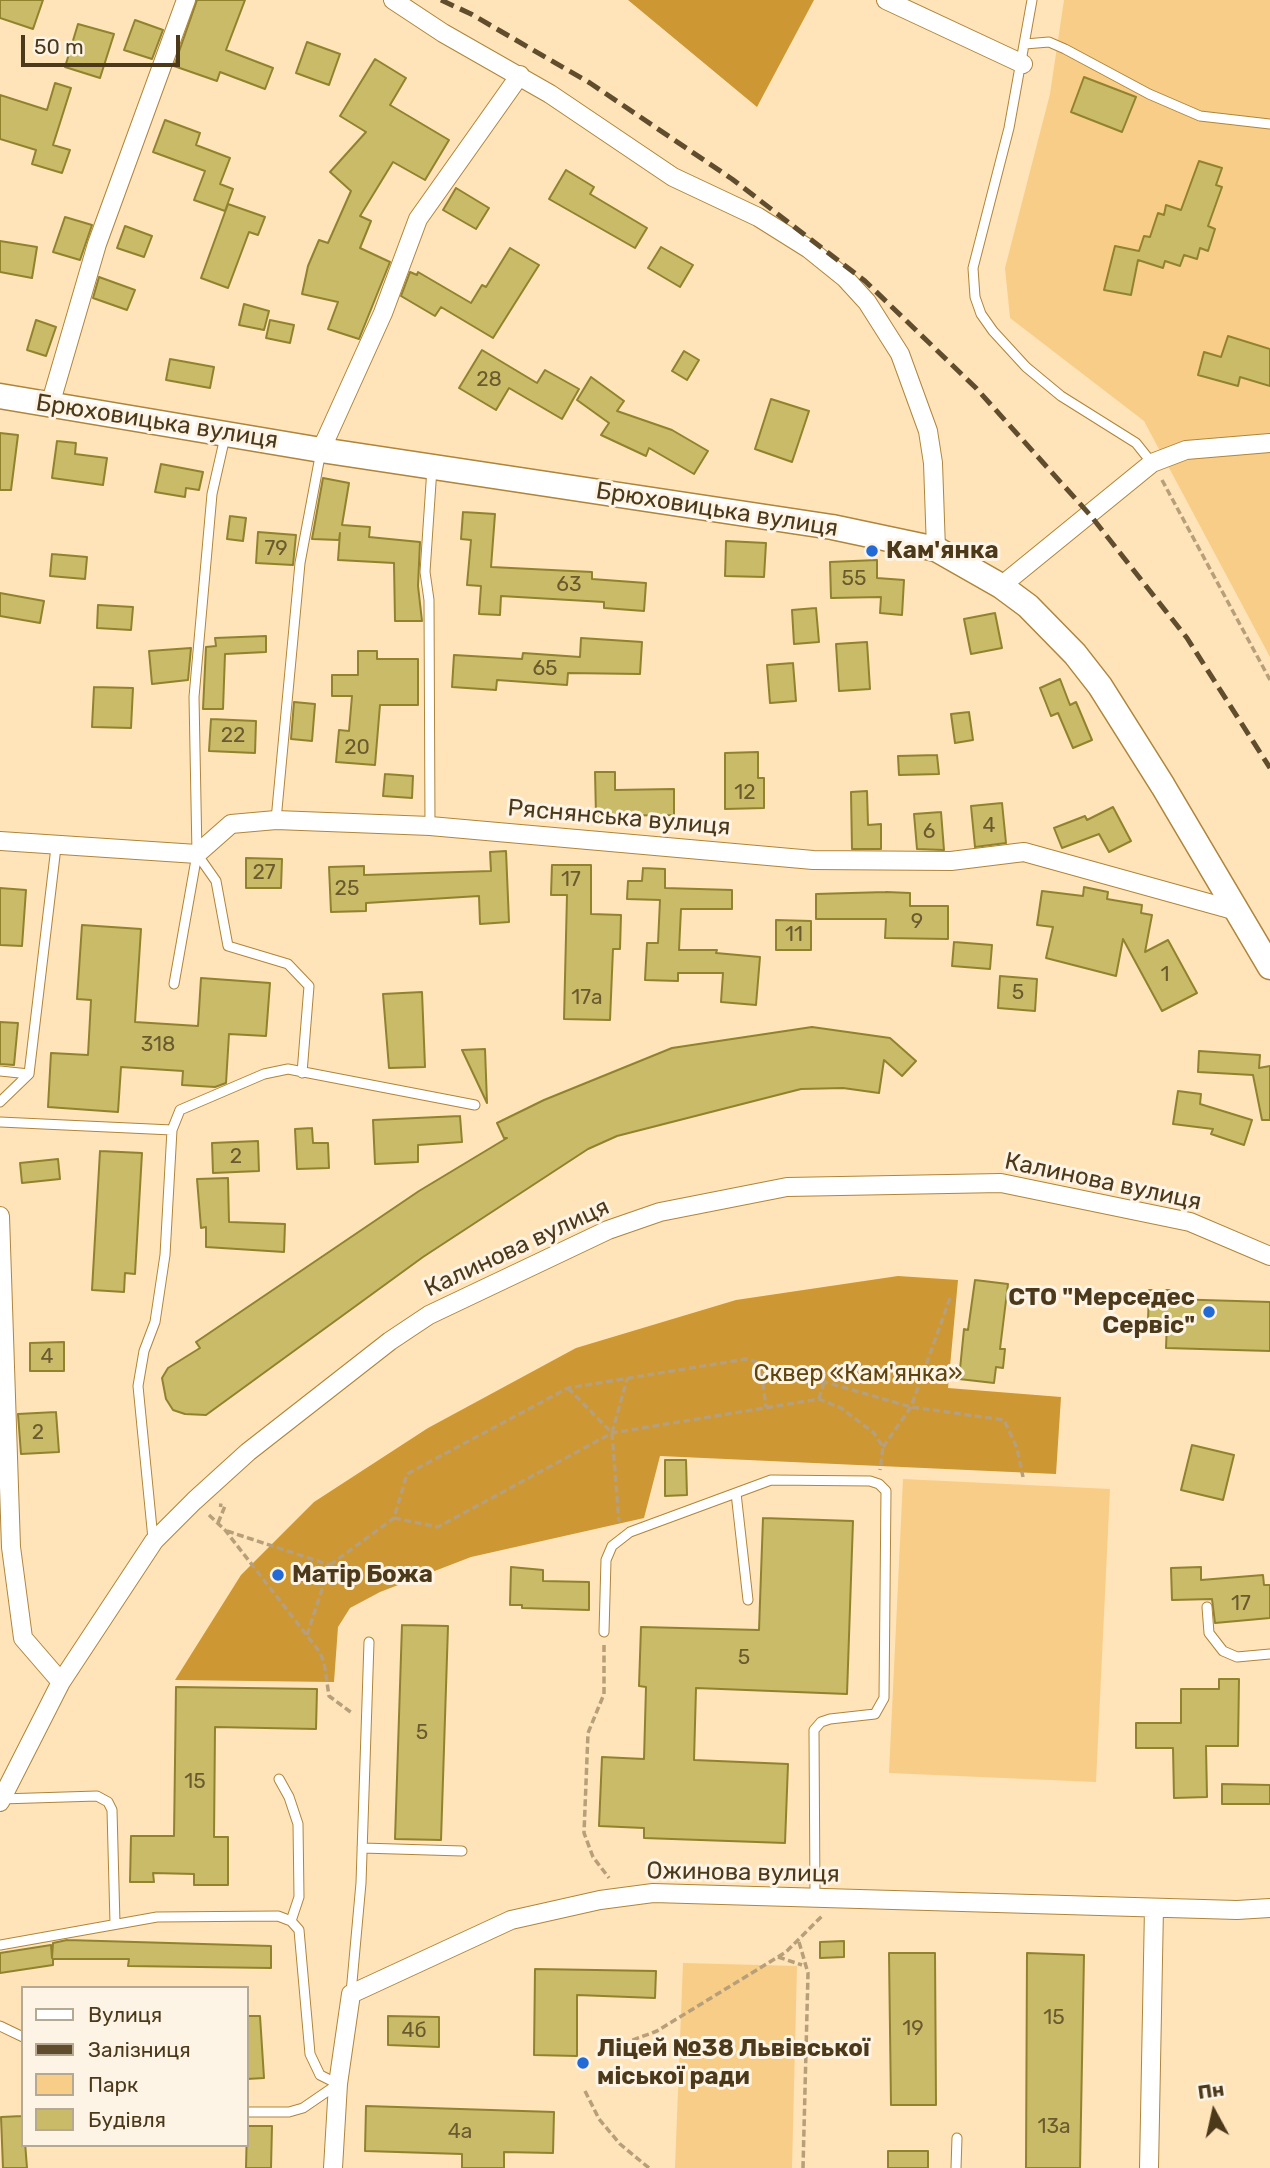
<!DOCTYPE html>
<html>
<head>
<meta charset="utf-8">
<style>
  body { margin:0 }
  #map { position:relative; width:1270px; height:2168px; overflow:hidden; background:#ffe3b9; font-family:Rubik,sans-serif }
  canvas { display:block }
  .legend { position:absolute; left:21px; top:1986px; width:228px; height:161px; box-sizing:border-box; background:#fdf4e5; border:2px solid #b6a994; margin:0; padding:9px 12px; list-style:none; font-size:21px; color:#4b391a }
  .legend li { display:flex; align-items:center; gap:14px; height:35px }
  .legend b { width:35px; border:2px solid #b6a994 }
  .north { position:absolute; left:1179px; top:2077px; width:70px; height:70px; -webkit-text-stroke:5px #fdf4e5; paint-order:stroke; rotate:352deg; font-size:19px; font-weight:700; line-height:28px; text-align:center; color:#4b391a }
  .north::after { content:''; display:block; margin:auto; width:24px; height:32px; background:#4b391a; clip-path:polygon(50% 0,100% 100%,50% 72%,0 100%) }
  .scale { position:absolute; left:21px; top:35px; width:159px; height:32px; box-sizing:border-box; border:4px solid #4b391a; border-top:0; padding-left:9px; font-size:21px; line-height:24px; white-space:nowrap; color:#4b391a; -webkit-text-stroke:5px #fdf4e5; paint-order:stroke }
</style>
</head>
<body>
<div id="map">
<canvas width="1270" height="2168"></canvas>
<ul class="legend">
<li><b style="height:9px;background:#fff"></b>Вулиця</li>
<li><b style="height:9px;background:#604d2d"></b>Залізниця</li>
<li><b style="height:19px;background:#f8cd88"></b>Парк</li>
<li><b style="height:19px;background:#cabb69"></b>Будівля</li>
</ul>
<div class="north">Пн</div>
<div class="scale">50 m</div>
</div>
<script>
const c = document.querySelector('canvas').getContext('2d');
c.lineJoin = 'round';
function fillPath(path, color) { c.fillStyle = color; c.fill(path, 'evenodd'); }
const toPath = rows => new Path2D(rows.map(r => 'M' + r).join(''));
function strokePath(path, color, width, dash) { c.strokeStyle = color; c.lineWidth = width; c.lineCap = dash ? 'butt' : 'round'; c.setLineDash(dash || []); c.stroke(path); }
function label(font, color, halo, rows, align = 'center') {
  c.font = font + ' Rubik,sans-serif'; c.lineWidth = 6; c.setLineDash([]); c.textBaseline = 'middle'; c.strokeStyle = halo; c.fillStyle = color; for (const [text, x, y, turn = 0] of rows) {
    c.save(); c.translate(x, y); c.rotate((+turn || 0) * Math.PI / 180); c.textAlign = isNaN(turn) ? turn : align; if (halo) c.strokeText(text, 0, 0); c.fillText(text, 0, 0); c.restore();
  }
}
fillPath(toPath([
  [1064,0,1270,0,1270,657,1144,421,1010,318,1005,268,1050,94],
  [903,1479,1110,1489,1096,1782,889,1773],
  [683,1963,797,1966,792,2168,675,2168]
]), '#f8cd88');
fillPath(toPath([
  [628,0,814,0,757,107],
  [898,1276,958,1280,948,1388,1061,1397,1056,1474,660,1456,644,1518,471,1557,380,1592,350,1608,338,1627,334,1682,175,1680,241,1575,314,1502,428,1428,576,1348,736,1300]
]), '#cd9733');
const building = toPath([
  [0,0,43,0,33,29,0,18,0,0],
  [197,0,245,0,226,50,273,68,265,89,220,72,217,81,174,66,197,0],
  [135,20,163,30,152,59,124,50,135,20],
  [78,24,114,34,100,78,65,67,78,24],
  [307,42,340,54,329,85,296,73,307,42],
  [375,59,406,78,390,105,449,140,425,180,393,162,360,216,371,221,360,248,390,262,359,339,328,329,338,302,302,294,308,266,319,240,328,243,351,191,330,172,366,132,340,116,375,59],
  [1084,77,1136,97,1122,132,1071,112,1084,77],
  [55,83,71,88,53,145,70,150,62,173,32,164,36,150,0,139,0,95,47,110,55,83],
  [165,120,200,133,196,145,230,158,220,184,233,189,225,211,194,200,205,171,153,152,165,120],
  [1199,161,1222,168,1216,185,1222,187,1208,226,1215,229,1208,251,1200,248,1197,259,1184,255,1180,266,1165,261,1163,268,1138,260,1131,295,1104,290,1115,246,1139,251,1144,236,1150,237,1158,213,1164,215,1166,205,1181,210,1199,161],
  [566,170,594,187,590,194,647,228,635,248,549,199,566,170],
  [456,188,489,208,476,229,443,210,456,188],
  [228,204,265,217,258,235,249,232,228,288,201,278,228,204],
  [65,217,92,225,80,260,53,252,65,217],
  [125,226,152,236,144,257,117,248,125,226],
  [0,241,37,247,32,278,0,272,0,241],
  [661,247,693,265,680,287,648,268,661,247],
  [510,248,539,265,493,338,441,307,435,316,401,296,410,272,417,275,418,272,471,303,482,285,486,287,510,248],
  [99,277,135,290,127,310,93,298,99,277],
  [244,304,269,311,264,330,239,325,244,304],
  [36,320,56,327,46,356,27,350,36,320],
  [270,320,294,325,290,343,266,338,270,320],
  [1228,336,1270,349,1270,386,1240,377,1238,386,1198,375,1204,352,1221,357,1228,336],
  [482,350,537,383,545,370,579,389,562,419,509,388,496,410,459,388,482,350],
  [684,351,699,360,687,380,672,371,684,351],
  [170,359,214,367,210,388,166,380,170,359],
  [591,377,624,401,617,411,672,430,708,451,694,474,649,448,646,456,601,435,609,423,577,400,591,377],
  [771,399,809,411,792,462,755,449,771,399],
  [0,433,18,435,11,490,0,490,0,433],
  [57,441,76,443,75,454,107,458,103,485,52,478,57,441],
  [161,464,203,472,199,490,186,488,185,497,155,492,161,464],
  [323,478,349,483,342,525,370,527,369,537,420,542,418,586,422,621,395,621,394,563,338,560,340,533,339,540,312,539,323,478],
  [463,512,495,514,491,567,592,572,592,579,646,583,644,611,604,608,604,602,501,596,500,615,479,614,481,586,467,585,471,540,461,539,463,512],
  [230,516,246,518,243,541,227,539,230,516],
  [258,532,296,535,293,565,256,563,258,532],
  [726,541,766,543,764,577,725,576,726,541],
  [52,554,87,557,85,579,50,576,52,554],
  [877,560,877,578,904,580,902,615,880,613,881,597,831,598,830,562,877,560],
  [0,593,44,601,40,623,0,616,0,593],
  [98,605,133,607,131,630,97,628,98,605],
  [816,608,819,642,794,644,792,610,816,608],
  [995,613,1002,648,971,654,964,619,995,613],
  [266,636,266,652,225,654,223,709,203,709,206,647,216,646,215,638,266,636],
  [581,638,642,642,640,674,568,673,567,685,497,680,496,690,452,687,454,655,522,659,523,653,580,657,581,638],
  [867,642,870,689,839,691,836,644,867,642],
  [191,648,188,680,152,684,149,651,191,648],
  [358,651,377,651,377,659,418,659,418,705,380,705,375,765,336,762,339,730,349,731,352,696,332,696,332,675,358,675,358,651],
  [793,663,796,701,770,703,767,665,793,663],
  [1060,679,1070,705,1076,702,1092,740,1073,748,1058,713,1051,716,1040,688,1060,679],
  [94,687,133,688,131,728,92,727,94,687],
  [294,702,315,704,312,741,291,739,294,702],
  [969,712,973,740,955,743,951,714,969,712],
  [211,719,256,721,255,753,209,751,211,719],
  [758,752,758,778,764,778,764,808,725,809,725,753,758,752],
  [937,755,939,774,899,775,898,756,937,755],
  [595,772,615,772,615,790,674,789,674,815,596,816,595,772],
  [385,774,413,776,412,798,383,796,385,774],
  [867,791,868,825,881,824,881,849,852,849,851,792,867,791],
  [1002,803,1006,843,975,847,971,806,1002,803],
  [1113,807,1131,841,1109,852,1099,834,1062,848,1054,828,1085,816,1087,820,1113,807],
  [941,812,944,850,917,849,914,814,941,812],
  [506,851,509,922,480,924,479,896,366,903,366,911,331,912,329,867,364,866,364,875,491,871,490,852,506,851],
  [246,858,282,859,281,888,246,888,246,858],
  [552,865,591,865,591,914,621,915,620,949,613,949,610,1020,564,1019,567,895,551,895,552,865],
  [643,868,665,869,665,888,732,890,732,909,681,909,679,950,717,950,716,953,760,957,756,1005,721,1002,723,973,678,973,678,981,645,980,647,943,658,943,660,900,627,899,628,881,642,881,643,868],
  [1084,887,1108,892,1107,899,1142,905,1141,913,1152,915,1145,952,1168,940,1197,993,1162,1011,1123,939,1116,976,1046,958,1053,927,1037,925,1042,891,1083,896,1084,887],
  [0,888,26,890,22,946,0,945,0,888],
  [886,892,910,893,910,906,948,906,948,939,885,938,886,919,816,919,816,894,886,892],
  [776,920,811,921,811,950,776,950,776,920],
  [82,925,141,929,135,1022,198,1026,201,978,270,983,266,1036,229,1034,226,1083,215,1087,182,1085,183,1071,121,1067,118,1112,48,1107,51,1053,88,1055,91,1000,77,999,82,925],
  [954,942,992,945,990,969,952,966,954,942],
  [1000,976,1037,979,1035,1011,998,1008,1000,976],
  [422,992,425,1067,389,1068,383,994,422,992],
  [0,1022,18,1023,14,1065,0,1064,0,1022],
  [812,1027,890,1038,916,1061,902,1076,884,1060,879,1093,843,1088,801,1089,617,1136,588,1149,423,1257,206,1415,185,1414,173,1410,166,1399,162,1378,168,1368,200,1348,196,1342,419,1191,507,1138,504,1138,497,1123,544,1100,672,1048,812,1027],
  [485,1049,487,1103,462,1050,485,1049],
  [1199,1051,1260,1055,1259,1068,1270,1066,1270,1120,1262,1120,1253,1075,1198,1072,1199,1051],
  [1178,1091,1201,1094,1200,1104,1252,1120,1244,1145,1211,1134,1213,1129,1173,1124,1178,1091],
  [460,1116,462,1142,418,1145,418,1162,375,1164,373,1120,460,1116],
  [312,1128,313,1143,328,1143,329,1168,297,1169,295,1129,312,1128],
  [258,1141,259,1171,213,1173,212,1143,258,1141],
  [100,1151,142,1153,135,1274,125,1273,124,1292,92,1290,100,1151],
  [58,1159,60,1179,22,1183,20,1163,58,1159],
  [228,1178,229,1222,285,1224,284,1252,206,1247,206,1227,201,1228,197,1179,228,1178],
  [975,1280,1008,1284,1000,1349,1005,1349,1003,1368,996,1367,994,1383,959,1379,964,1329,968,1330,975,1280],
  [1149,1290,1170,1290,1169,1299,1270,1302,1270,1351,1166,1348,1167,1322,1148,1321,1149,1290],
  [64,1342,64,1371,30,1371,30,1343,64,1342],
  [56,1412,59,1452,21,1454,18,1414,56,1412],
  [1192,1445,1234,1455,1223,1500,1181,1490,1192,1445],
  [665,1460,686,1460,687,1495,665,1496,665,1460],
  [763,1518,853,1521,847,1694,696,1688,694,1760,788,1764,785,1843,644,1838,644,1828,599,1826,602,1757,644,1759,646,1687,639,1686,641,1627,759,1630,763,1518],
  [511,1567,543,1570,543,1581,589,1582,589,1610,522,1608,522,1605,510,1605,511,1567],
  [1201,1567,1201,1580,1263,1575,1264,1585,1270,1585,1270,1618,1215,1623,1212,1599,1172,1600,1171,1568,1201,1567],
  [402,1625,448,1626,441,1840,395,1839,402,1625],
  [1219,1679,1239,1679,1238,1746,1206,1746,1207,1797,1174,1798,1173,1748,1136,1748,1136,1723,1181,1723,1181,1689,1219,1689,1219,1679],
  [176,1687,317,1689,316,1729,215,1727,214,1837,228,1837,228,1885,194,1885,194,1874,153,1873,154,1882,130,1882,131,1836,174,1836,176,1687],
  [1222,1784,1270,1785,1270,1804,1222,1804,1222,1784],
  [67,1940,271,1946,271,1968,128,1966,129,1959,53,1959,53,1965,0,1973,0,1953,51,1945,52,1958,53,1943,67,1940],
  [844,1941,844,1957,820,1958,820,1942,844,1941],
  [889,1953,935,1953,936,2105,891,2105,889,1953],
  [1027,1953,1084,1955,1080,2168,1026,2168,1027,1953],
  [535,1969,656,1971,655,1998,577,1995,577,2056,534,2055,535,1969],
  [247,2016,260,2016,264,2078,247,2079,247,2016],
  [388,2016,439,2017,439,2047,388,2045,388,2016],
  [366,2106,554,2112,553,2153,504,2152,504,2168,462,2168,462,2154,365,2151,366,2106],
  [23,2116,27,2168,3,2168,1,2117,23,2116],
  [247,2126,272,2126,271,2168,246,2168,247,2126],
  [888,2151,928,2151,928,2168,888,2168,888,2151]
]);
fillPath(building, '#cabb69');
strokePath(building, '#91822e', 2);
const lane = toPath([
  [1032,0,1009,128,973,268,975,297,981,314,993,331,1026,367,1061,396,1136,443,1152,463],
  [1025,44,1049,42,1065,49,1149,94,1200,116,1270,124],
  [276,820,300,563,321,451],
  [430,826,429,600,425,572,432,468],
  [197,854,216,881,228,946,288,964,309,986,302,1073],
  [174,984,197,854,194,697,212,494,225,437],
  [0,1071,29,1074],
  [0,1102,29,1074,56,847],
  [0,1122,172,1130],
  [736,1493,748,1600],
  [153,1539,138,1386,144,1351,155,1322,165,1255,172,1130,180,1110,264,1074,288,1069,475,1105],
  [1207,1607,1209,1633,1223,1651,1237,1657,1270,1654],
  [604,1632,606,1560,612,1546,630,1532,771,1480,870,1481,879,1484,886,1491,884,1698,875,1714,830,1719,821,1722,814,1730,815,1898],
  [279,1779,289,1797,298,1824,299,1897,291,1921],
  [1,1799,97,1796,108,1802,112,1810,115,1924],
  [362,1848,462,1851],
  [0,1945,157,1917,278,1916,291,1921,299,1930,310,2054,320,2075,338,2084,303,2108,289,2112,247,2112],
  [351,1993,361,1883,369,1642],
  [0,2026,23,2037],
  [956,2168,957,2138]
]);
const street = toPath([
  [393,0,443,33,550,94,673,177,758,217,809,249,845,278,867,302,900,354,928,431,933,463,936,549],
  [886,0,1023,64],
  [50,405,97,244,186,0],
  [321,450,383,313,418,219,520,75],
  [1001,586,1152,463,1186,450,1270,443],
  [0,841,197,854,231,824,276,820,430,826,813,860,951,861,1024,852,1237,911],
  [0,1216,11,1547,23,1638,61,1682],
  [0,1802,61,1682,154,1541,194,1501,248,1452,390,1341,429,1315,608,1230,660,1212,787,1187,1001,1183,1190,1222,1270,1256],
  [333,2168,338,2084,351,1994,511,1920,600,1900,653,1893,1237,1910,1270,1908],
  [1149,2168,1154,1908]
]);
const secondary = toPath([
  [0,396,321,450,832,527,936,549,1001,586,1028,606,1075,654,1100,686,1163,786,1270,967]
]);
strokePath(lane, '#af853b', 11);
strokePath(street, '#af853b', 20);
strokePath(secondary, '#af853b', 27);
strokePath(toPath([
  [1162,480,1270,680],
  [760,1362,766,1407],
  [568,1388,612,1433,619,1522],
  [819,1399,824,1382],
  [612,1433,627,1379],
  [883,1447,911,1407,950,1298],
  [209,1515,225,1530,319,1651,324,1662,329,1696,352,1713],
  [394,1518,438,1527,612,1433,819,1399,841,1408,874,1433,883,1447,880,1470],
  [218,1523,225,1506,219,1505],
  [227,1531,330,1565],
  [307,1635,330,1565,394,1518,407,1474,568,1388,746,1359,911,1407,1004,1420,1017,1448,1023,1477],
  [604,1645,604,1694,588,1733,584,1833,593,1857,609,1878],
  [799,1942,808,1973,803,2168],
  [778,1957,802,1965],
  [602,2048,622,2044,657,2031,786,1952,822,1916],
  [585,2091,599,2119,620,2144,649,2168]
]), '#b79f7a', 3.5, [7, 3.5]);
strokePath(lane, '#fff', 9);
strokePath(street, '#fff', 18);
strokePath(secondary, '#fff', 24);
strokePath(toPath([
  [441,0,471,14,590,83,732,179,865,281,976,388,1091,516,1187,638,1270,768]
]), '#604d2d', 5, [14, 7]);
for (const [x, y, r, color] of [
  [872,551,7,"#226ad6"],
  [1209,1312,7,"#226ad6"],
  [278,1575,7,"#226ad6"],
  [583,2063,7,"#226ad6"]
]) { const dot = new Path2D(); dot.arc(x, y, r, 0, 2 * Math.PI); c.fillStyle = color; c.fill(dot); strokePath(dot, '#fdf4e5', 2.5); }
label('21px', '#6b5a2e', null, [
  ["28",489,380],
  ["79",276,549],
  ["55",854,579],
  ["63",569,585],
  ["65",545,669],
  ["22",233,736],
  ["20",357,748],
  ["12",745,793],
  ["4",989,826],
  ["6",929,832],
  ["27",264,873],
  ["17",571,880],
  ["25",347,889],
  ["9",917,922],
  ["11",794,935],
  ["1",1165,975],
  ["5",1018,993],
  ["17а",587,998],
  ["318",158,1045],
  ["2",236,1157],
  ["4",47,1357],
  ["2",38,1433],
  ["17",1241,1604],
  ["5",744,1658],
  ["5",422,1733],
  ["15",195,1782],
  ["15",1054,2018],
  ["19",913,2029],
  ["4б",414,2031],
  ["13а",1054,2127],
  ["4а",460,2132]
]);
label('24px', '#4b391a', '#fdf4e5', [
  ["Брюховицька вулиця",157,422,9],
  ["Брюховицька вулиця",717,510,9],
  ["Ряснянська вулиця",619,818,5],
  ["Калинова вулиця",1103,1182,12],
  ["Калинова вулиця",517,1248,-25],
  ["Ожинова вулиця",743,1873,1]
]);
label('bold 24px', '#4b391a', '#fdf4e5', [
  ["Кам'янка",886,551],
  ["СТО \"Мерседес",1195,1298,"right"],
  ["Сервіс\"",1195,1326,"right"],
  ["Матір Божа",292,1575],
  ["Ліцей №38 Львівської",597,2049],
  ["міської ради",597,2077]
], 'left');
label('24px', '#60440e', '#fdf4e5', [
  ["Сквер «Кам'янка»",858,1374]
]);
</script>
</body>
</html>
